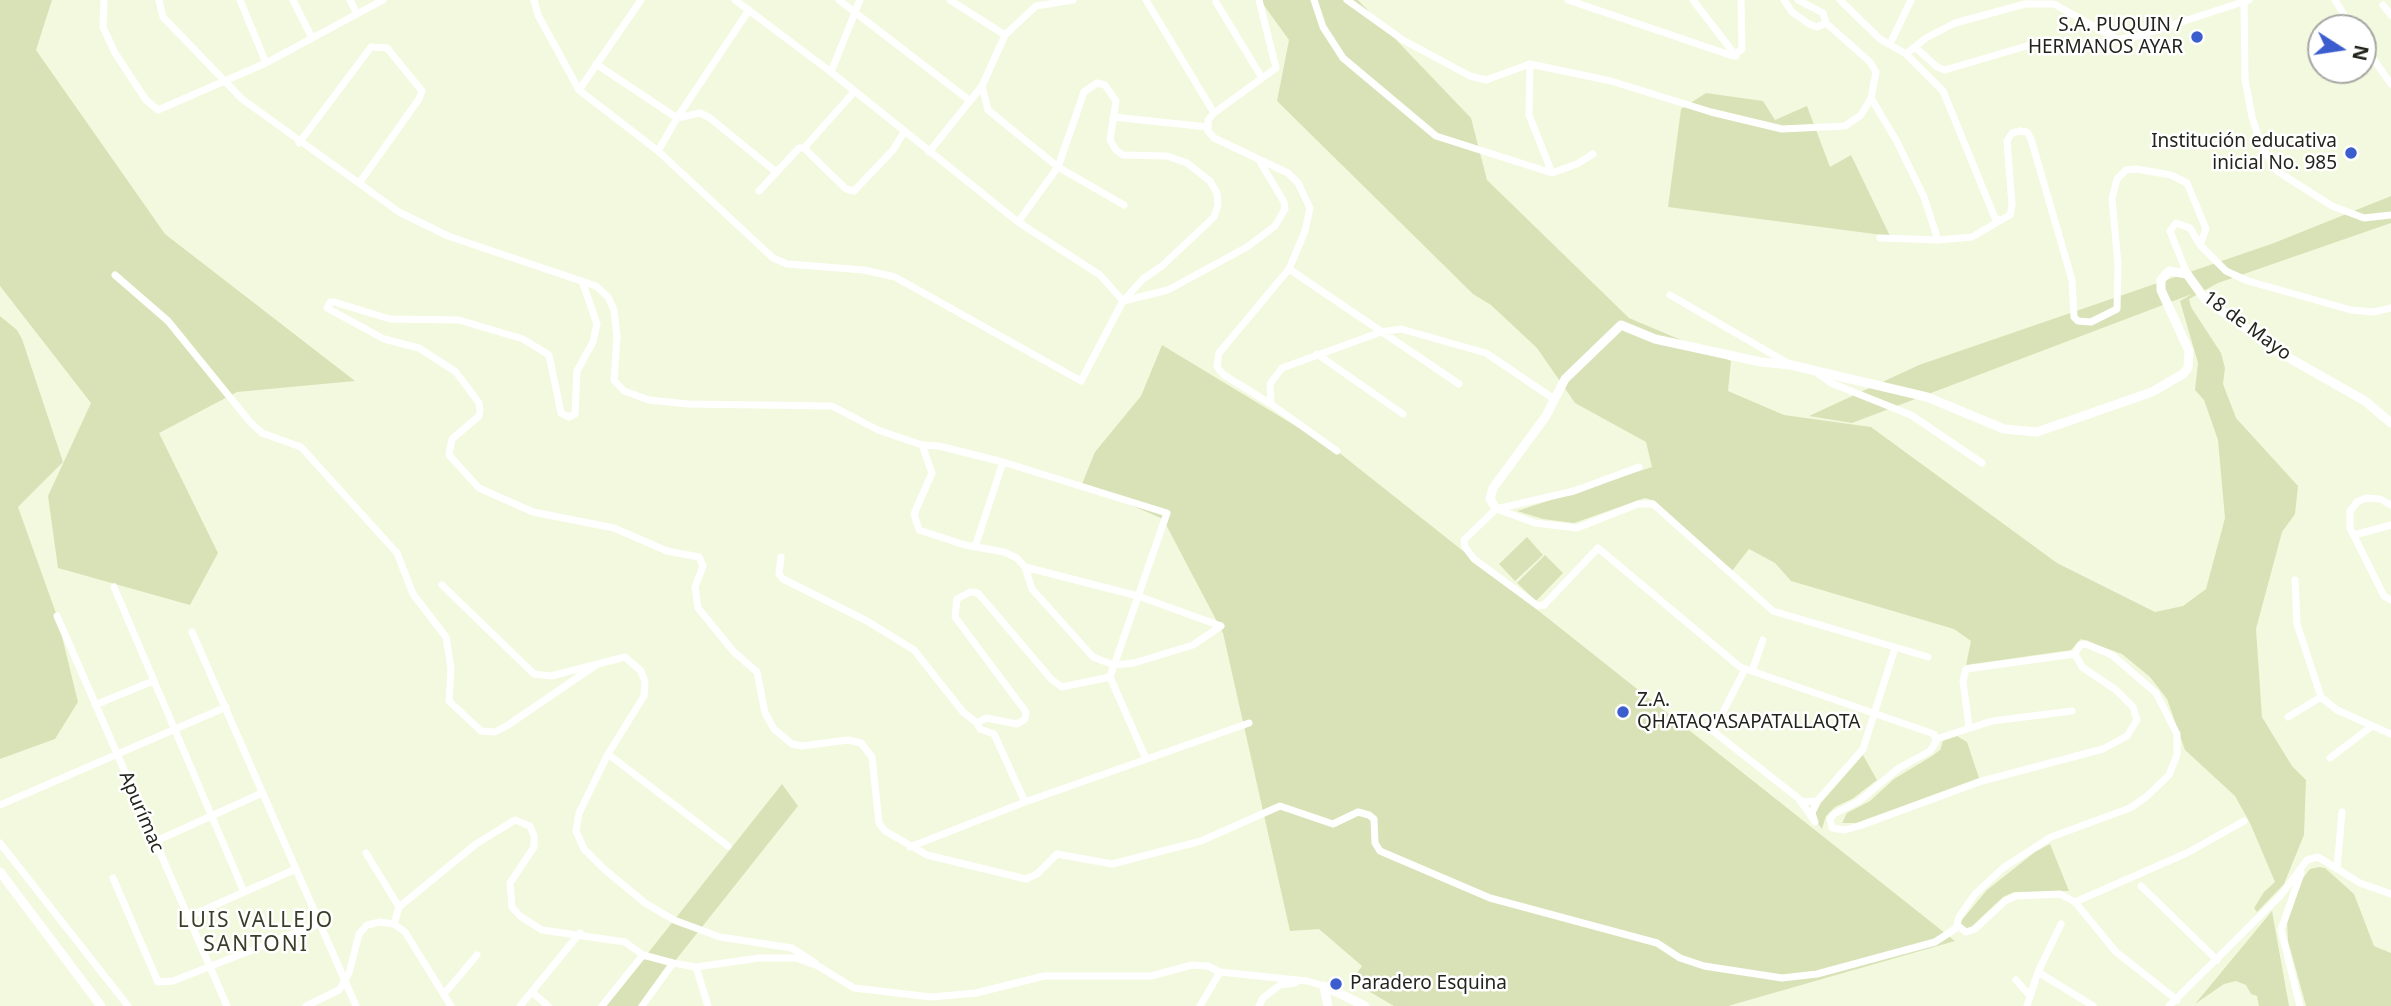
<!DOCTYPE html>
<html>
<head>
<meta charset="utf-8">
<style>
  body { margin:0 }
  #map { position:relative; width:2391px; height:1006px; overflow:hidden; background:#f3f9df; font-family:"Noto Sans",sans-serif }
  canvas { display:block }
  .north { position:absolute; left:2307px; top:14px; width:70px; height:70px; box-sizing:border-box; background:#fff; border:2px solid #a7a8a4; border-radius:50%; rotate:102deg; font-size:19px; font-weight:700; line-height:28px; text-align:center; color:#23251c }
  .north::after { content:''; display:block; margin:auto; width:24px; height:32px; background:#3b5dce; clip-path:polygon(50% 0,100% 100%,50% 72%,0 100%) }
</style>
</head>
<body>
<div id="map">
<canvas width="2391" height="1006"></canvas>
<div class="north">N</div>
</div>
<script>
const c = document.querySelector('canvas').getContext('2d');
c.lineJoin = 'round';
function fillPath(path, color) { c.fillStyle = color; c.fill(path, 'evenodd'); }
const toPath = rows => new Path2D(rows.map(r => 'M' + r).join(''));
function strokePath(path, color, width, dash) { c.strokeStyle = color; c.lineWidth = width; c.lineCap = dash ? 'butt' : 'round'; c.setLineDash(dash || []); c.stroke(path); }
function label(font, color, halo, rows, align = 'center') {
  c.font = font + ' "Noto Sans",sans-serif'; c.lineWidth = 5; c.setLineDash([]); c.textBaseline = 'middle'; c.strokeStyle = halo; c.fillStyle = color; for (const [text, x, y, turn = 0] of rows) {
    c.save(); c.translate(x, y); c.rotate((+turn || 0) * Math.PI / 180); c.textAlign = isNaN(turn) ? turn : align; if (halo) c.strokeText(text, 0, 0); c.fillText(text, 0, 0); c.restore();
  }
}
fillPath(toPath([
  [0,0,52,0,36,50,165,234,355,381,237,392,159,433,218,553,190,605,58,568,48,496,91,403,0,286],
  [1260,0,1358,0,1471,118,1487,180,1629,318,1731,361,1728,391,1784,415,1871,427,2057,563,2155,612,2183,606,2206,589,2225,518,2218,440,2204,400,2195,390,2198,363,2180,301,2192,294,1852,423,1809,416,1919,365,2274,243,2391,196,2391,223,2218,283,2189,299,2191,307,2221,353,2225,368,2223,384,2236,418,2298,486,2295,514,2282,532,2256,629,2262,717,2292,766,2306,780,2304,835,2284,884,2257,912,2254,908,2264,892,2275,882,2250,823,2235,796,2185,750,2167,699,2150,677,2122,654,2081,639,2071,650,1966,665,1971,641,1954,629,1791,581,1775,563,1749,549,1732,571,1655,501,1645,498,1574,523,1543,519,1517,511,1652,467,1646,442,1575,403,1537,348,1491,305,1473,294,1277,101,1289,40],
  [1706,93,1763,101,1775,120,1807,106,1830,167,1851,155,1890,236,1668,207,1681,109],
  [0,316,17,330,22,339,63,462,18,507,57,616,78,702,55,739,0,759],
  [1162,345,1337,451,1955,941,1728,1006,1394,1006,1351,981,1362,966,1319,929,1290,931,1223,633,1163,519,1082,484,1095,452,1141,396],
  [1527,537,1543,555,1515,581,1499,564],
  [1545,555,1563,573,1536,601,1517,583],
  [1957,736,1967,742,1979,778,1856,823,1842,823,1847,813,1870,801,1894,779,1932,756,1940,750,1943,741],
  [1863,755,1877,780,1852,799,1835,807,1826,816,1822,829,1816,821,1816,812,1821,803],
  [782,784,798,806,675,961,639,1006,606,1006],
  [2050,844,2069,891,2014,892,2003,897,1969,929,1960,927,1961,921,1987,890,2035,852],
  [2319,867,2325,868,2354,894,2374,946,2391,953,2391,1006,2306,1006,2288,941,2287,922,2303,878,2310,869],
  [2272,911,2289,1006,2259,1006,2257,996,2251,994,2246,985,2236,981,2224,984,2195,1004]
]), '#d9e2b6');
strokePath(toPath([
  [104,0,103,27,115,53,146,100,158,110,266,63,383,0],
  [159,0,163,17,242,99,399,212,448,236,596,286,608,297,614,310,617,337,614,380,624,391,649,400,688,404,832,406,878,430,922,445,939,446,1003,462,1167,513,1110,677,1146,759],
  [240,0,266,63],
  [293,0,312,38],
  [350,0,357,14],
  [534,0,538,15,579,90,658,151,773,258,787,264,864,270,895,277,1081,381,1123,301,1100,275,1018,222,831,72,735,0],
  [839,0,969,100],
  [950,0,1005,35],
  [1073,0,1036,6,1005,35,982,86,988,110,1058,167,1084,92,1097,83,1105,85,1116,101,1110,140,1116,150,1123,155,1167,156,1187,163,1210,181,1217,193,1218,205,1214,217,1162,266,1143,279,1123,301,1168,290,1247,247,1275,226,1285,209,1284,202,1259,160],
  [1146,0,1214,113],
  [1259,0,1276,68,1214,113,1208,120,1208,131,1214,138,1288,173,1298,183,1310,208,1305,231,1289,269,1219,353,1217,367,1224,375,1271,404,1337,451],
  [1314,0,1323,27,1343,58,1436,136,1552,173,1577,164,1593,154],
  [1347,0,1403,40,1470,76,1486,80,1530,64,1611,81,1711,112,1782,129,1845,126,1861,115,1871,98,1876,72,1870,62,1826,23],
  [1568,0,1733,56,1742,49,1741,0],
  [1693,0,1736,56],
  [1784,0,1792,12,1809,24,1817,27,1826,23,1823,13,1798,0],
  [1840,0,1880,39,1906,54],
  [2335,0,2352,28],
  [2244,1,2245,79,2252,117,2261,145,2277,171,2332,206,2364,218,2391,215],
  [1216,2,1262,78],
  [2383,5,2391,15],
  [1890,44,1911,0],
  [2363,44,2391,84],
  [1915,47,1937,67,1945,70,2040,42],
  [596,64,677,118,749,10],
  [1530,64,1529,115,1552,173],
  [831,72,860,0],
  [579,90,641,0],
  [1871,98,1896,140,1924,197,1938,240,1972,237,2001,220],
  [1113,117,1208,127],
  [299,143,371,47,387,48,422,91,419,99,360,182],
  [804,148,854,92],
  [658,151,677,118,700,113,710,118,776,172],
  [929,152,982,86],
  [759,191,799,148,804,148,846,189,854,191,893,150,904,132],
  [1018,222,1058,167,1124,205],
  [1880,238,1938,240],
  [2200,245,2206,229,2187,183,2171,175,2136,169,2126,170,2117,179,2112,199,2118,264,2117,309,2091,322,2078,321,2074,317,2072,280,2031,139,2027,132,2020,131,2012,133,2007,141,2012,205,2010,215,2001,220,1995,218,1943,91,1906,54,1926,38,1955,23,2025,4,2054,4,2117,39,2135,37,2249,0],
  [1289,269,1459,384],
  [2187,274,2170,231,2176,223,2190,228,2200,245,2226,271,2248,281,2351,310,2374,312,2391,308],
  [115,275,168,321,250,422,262,433,301,447,397,553,413,594,446,637,451,668,449,701,481,731,495,732,508,725,596,665],
  [582,281,597,324,593,342,577,371,575,414,569,417,561,413,549,355,523,339,459,320,390,319,334,302,330,302,327,308,384,339,419,348,456,372,479,403,480,410,479,416,452,439,449,455,479,488,533,512,614,528,667,551,699,557,703,566,695,587,698,608,734,652,757,672,765,713,774,729,792,744,802,746,848,740,861,743,872,757,879,823,885,831,927,855,1026,879,1037,874,1057,854,1112,864,1201,841,1280,806,1333,824,1358,812,1369,815,1374,819,1375,843,1380,851,1490,898,1657,943,1680,958,1704,966,1782,978,1817,974,1935,942,1958,927],
  [1670,295,1791,365],
  [1317,354,1403,414],
  [1817,373,1831,383,1911,415,1982,463],
  [1271,404,1270,384,1282,368,1381,332,1401,329,1486,353,1554,399],
  [922,445,932,473,914,514,919,530,965,545,1004,552,1017,558,1025,567,1032,589,1093,657,1114,665,1134,663,1193,645,1221,626],
  [1639,467,1574,491,1496,509,1464,540,1465,547,1474,559,1538,606,1544,605,1598,548,1740,667,1934,734,1936,742,1930,751,1899,768,1859,801,1834,814,1830,819,1832,828,1845,830,1862,825,1982,781,2103,749,2127,736,2137,720,2133,707,2116,690,2082,667,2075,654,2080,645,2086,644,2112,655,2156,693,2177,734,2177,755,2169,775,2146,797,2130,808,2051,837,2003,868,1975,894,1959,917,1957,925,1966,932,1975,929,2005,901,2016,896,2060,894,2075,902,2116,952,2177,1000],
  [2391,505,2380,499,2366,498,2357,502,2350,511,2350,528,2384,596,2391,600],
  [1497,509,1535,523,1577,528,1638,504,1653,504,1773,611,1928,657],
  [2354,535,2391,525],
  [975,547,1003,462],
  [781,557,779,574,783,579,867,621,914,650,963,712,977,723],
  [1025,567,1138,596,1221,626],
  [2295,580,2297,624,2321,697,2337,710,2391,734],
  [442,585,534,674,551,676,625,657,641,671,645,682,644,696,608,754,579,813,576,831,584,849,604,869,645,903,674,920,720,937,792,948,815,963],
  [114,587,244,892],
  [57,616,227,1006],
  [192,632,356,1006],
  [1752,671,1763,640],
  [95,705,153,681],
  [2288,717,2321,697],
  [1719,720,1745,669],
  [1969,727,1963,681,1966,669,2075,654],
  [1713,731,1803,802,1817,801,1863,749,1895,648],
  [1936,739,1992,721,2072,711],
  [608,754,728,846],
  [2330,758,2372,726],
  [1799,799,1815,822,1812,813,1817,801],
  [1025,802,994,734,980,729,977,723,986,718,1017,724,1025,719,1026,712,955,617,957,599,970,592,978,593,1052,680,1062,687,1110,677],
  [0,805,226,707],
  [154,842,262,793],
  [0,843,128,1006],
  [910,847,1025,802,1249,723],
  [366,853,399,907],
  [2337,869,2342,812],
  [113,878,158,982,173,981,318,924],
  [2141,886,2217,960],
  [2075,902,2187,853,2244,821],
  [188,917,296,869],
  [394,924,399,907,476,844,515,820,530,826,534,836,534,847,510,883,512,907,520,916,542,930,625,942,643,955,673,963],
  [696,967,708,1006],
  [2038,972,2093,1006],
  [2016,980,2030,996],
  [533,993,548,1006],
  [444,994,477,955],
  [306,1006,339,990,349,973,359,934,367,925,380,922,394,924,405,932,451,1006],
  [520,1006,580,933],
  [602,1006,643,955],
  [642,1006,673,963,696,967,759,958,796,958,818,966,854,988,931,997,976,993,1044,976,1151,976,1192,965,1208,966,1220,972,1307,981,1324,986],
  [1200,1006,1220,972],
  [1259,1006,1263,998,1280,985,1295,983],
  [2027,1006,2038,972,2061,924],
  [2169,1006,2281,895,2307,860,2318,857,2360,883,2391,894],
  [2300,1006,2281,930,2301,873]
]), '#fff', 7);
strokePath(toPath([
  [1496,509,1490,499,1493,488,1546,416,1565,379,1621,325,1655,339,1761,362,1791,365,1927,397,2004,429,2037,432,2152,392,2183,374,2188,368,2189,351,2161,290,2161,280,2169,271,2187,274,2205,299,2277,351,2365,401,2391,423],
  [0,872,101,1006],
  [1324,986,1365,1006],
  [1324,986,1328,1006]
]), '#fff', 9);
for (const [x, y, r, color] of [
  [2197,37,7,"#3b5dce"],
  [2351,153,7,"#3b5dce"],
  [1623,712,7,"#3b5dce"],
  [1336,984,7,"#3b5dce"]
]) { const dot = new Path2D(); dot.arc(x, y, r, 0, 2 * Math.PI); c.fillStyle = color; c.fill(dot); strokePath(dot, '#fff', 2.5); }
label('19px', '#23251c', '#fff', [
  ["S.A. PUQUIN /",2183,26],
  ["HERMANOS AYAR",2183,48],
  ["Institución educativa",2337,142],
  ["inicial No. 985",2337,164],
  ["Z.A.",1637,701,"left"],
  ["QHATAQ'ASAPATALLAQTA",1637,723,"left"],
  ["Paradero Esquina",1350,984,"left"]
], 'right');
label('19px', '#23251c', '#fff', [
  ["18 de Mayo",2247,326,36],
  ["Apurímac",141,812,67]
]);
c.letterSpacing = '2px';
label('21px', '#3a3e29', '#fff', [
  ["LUIS VALLEJO",256,921],
  ["SANTONI",256,945]
]);
c.letterSpacing = '0px';
</script>
</body>
</html>
